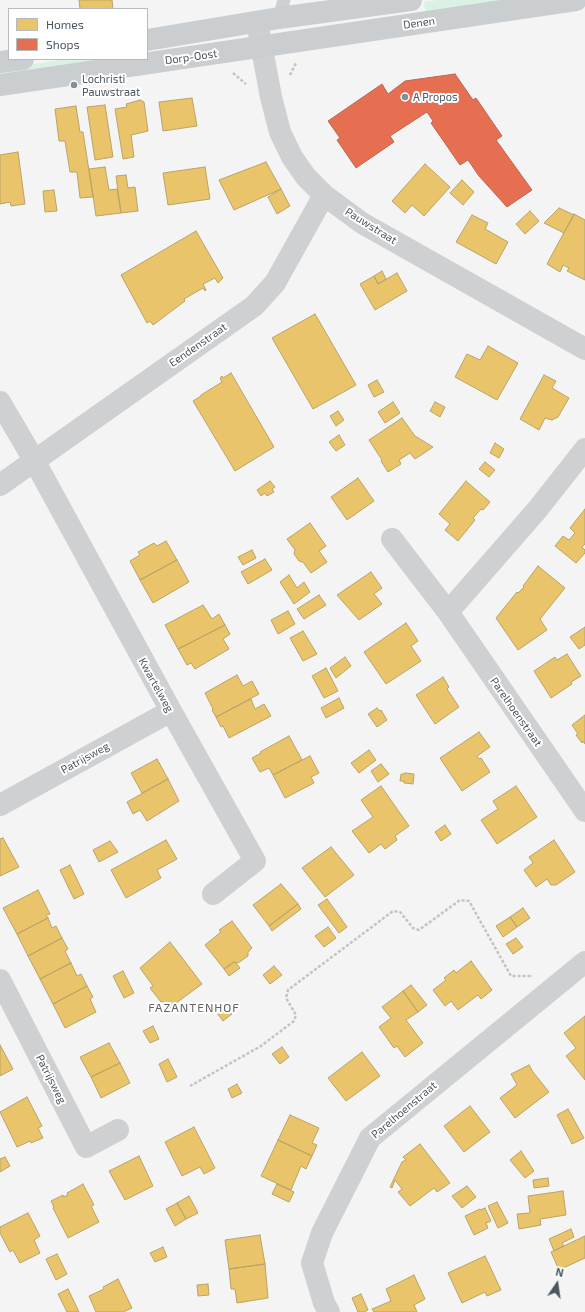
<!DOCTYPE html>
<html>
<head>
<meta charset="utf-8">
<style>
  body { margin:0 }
  #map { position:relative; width:585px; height:1312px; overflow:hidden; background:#f4f4f4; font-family:"Exo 2",sans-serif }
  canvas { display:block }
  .legend { position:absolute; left:8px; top:8px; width:140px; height:52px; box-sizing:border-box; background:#fff; border:1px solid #b7bbc0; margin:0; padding:5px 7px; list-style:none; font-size:12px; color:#4a5661 }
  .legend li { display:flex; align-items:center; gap:8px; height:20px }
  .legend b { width:20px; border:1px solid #b7bbc0 }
  .north { position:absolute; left:537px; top:1264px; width:40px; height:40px; -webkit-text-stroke:3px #fff; paint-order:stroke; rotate:13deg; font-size:11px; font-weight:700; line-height:16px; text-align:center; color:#4a5661 }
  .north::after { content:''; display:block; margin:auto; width:14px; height:18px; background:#4a5661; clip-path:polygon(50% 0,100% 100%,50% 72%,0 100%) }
</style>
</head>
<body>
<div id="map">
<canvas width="585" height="1312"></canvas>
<ul class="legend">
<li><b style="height:11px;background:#e9c46a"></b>Homes</li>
<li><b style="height:11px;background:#e76f51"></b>Shops</li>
</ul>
<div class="north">N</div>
</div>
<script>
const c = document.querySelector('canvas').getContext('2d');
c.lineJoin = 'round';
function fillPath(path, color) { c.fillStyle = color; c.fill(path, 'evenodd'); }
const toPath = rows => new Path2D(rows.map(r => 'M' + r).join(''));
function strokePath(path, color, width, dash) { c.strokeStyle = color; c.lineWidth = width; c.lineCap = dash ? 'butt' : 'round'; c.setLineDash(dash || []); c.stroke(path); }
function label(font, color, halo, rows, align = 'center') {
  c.font = font + ' "Exo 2",sans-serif'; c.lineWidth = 4; c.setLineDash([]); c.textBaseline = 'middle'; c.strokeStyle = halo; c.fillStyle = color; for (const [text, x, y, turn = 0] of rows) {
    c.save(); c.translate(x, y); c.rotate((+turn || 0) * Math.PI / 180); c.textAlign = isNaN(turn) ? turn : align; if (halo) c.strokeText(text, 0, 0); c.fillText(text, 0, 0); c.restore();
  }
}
fillPath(toPath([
  [438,0,525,0,426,15,424,2],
  [67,59,106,59,0,75,0,69]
]), '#d9f2e3');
const homes = toPath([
  [79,0,112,0,113,9,80,9,79,0],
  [192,98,197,126,163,131,159,102,192,98],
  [140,100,144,102,148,131,131,135,134,157,123,159,115,109,127,107,126,104,140,100],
  [105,105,113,157,95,160,87,107,105,105],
  [76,106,80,132,83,132,93,197,80,198,77,172,70,172,65,141,59,141,55,109,76,106],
  [18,152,25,204,11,206,10,202,0,204,0,155,18,152],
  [266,162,281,189,234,210,219,180,266,162],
  [425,164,450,187,424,216,412,205,405,213,392,201,425,164],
  [105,167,109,190,117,189,121,213,96,216,89,169,105,167],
  [205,167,210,199,168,205,163,173,205,167],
  [126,175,128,188,135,187,138,211,121,213,116,176,126,175],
  [462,180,474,192,463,205,450,193,462,180],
  [281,189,290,206,277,214,268,197,281,189],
  [54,190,57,211,45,212,43,191,54,190],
  [559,208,574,215,564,233,544,223,559,208],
  [530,211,539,221,525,234,516,224,530,211],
  [574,214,585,220,585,280,567,271,569,268,563,265,560,272,547,264,574,214],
  [472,215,488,223,485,229,508,242,496,264,456,242,472,215],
  [196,231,223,278,218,283,215,278,203,284,206,290,205,291,203,288,184,299,185,301,153,325,150,321,147,323,121,275,196,231],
  [382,271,386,279,378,284,374,276,382,271],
  [397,273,407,291,375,310,360,284,374,276,378,284,397,273],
  [315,314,356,385,313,409,272,338,315,314],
  [488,346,518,363,497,400,455,377,467,354,480,360,488,346],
  [231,373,274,447,235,471,193,401,201,396,201,395,222,382,220,378,222,376,223,378,231,373],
  [544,375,556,381,552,388,569,398,558,417,552,420,545,418,539,430,520,419,544,375],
  [377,380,384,392,374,397,368,385,377,380],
  [393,402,400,413,385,423,378,412,393,402],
  [435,402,445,407,440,417,430,411,435,402],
  [338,411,344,420,336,426,330,416,338,411],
  [402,418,415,436,433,447,415,459,410,453,399,460,401,464,388,472,381,461,382,460,369,440,402,418],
  [339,435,345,445,336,451,329,442,339,435],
  [495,443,504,449,499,458,490,453,495,443],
  [485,462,495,470,489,477,479,469,485,462],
  [358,478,374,501,347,520,331,497,358,478],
  [270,481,275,487,272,489,274,492,267,496,265,493,261,496,257,490,270,481],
  [466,481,490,502,483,510,481,509,473,518,475,520,458,541,445,530,450,524,439,514,466,481],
  [585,509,585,544,582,547,585,550,585,553,576,563,555,546,563,536,569,540,575,533,570,528,585,509],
  [310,523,326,546,319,551,327,562,311,573,303,562,299,561,294,554,295,550,287,539,310,523],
  [166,541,177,560,140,580,130,561,140,555,138,552,154,543,157,546,166,541],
  [252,550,256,558,243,565,238,557,252,550],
  [265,559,272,570,248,584,241,572,265,559],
  [177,560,189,582,153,603,140,580,177,560],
  [538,566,565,588,540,619,547,630,518,650,496,618,517,592,518,593,524,587,523,586,538,566],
  [371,572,382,588,374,594,382,604,359,620,337,595,371,572],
  [289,575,297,588,304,582,310,592,294,604,280,582,289,575],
  [319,595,326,605,304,619,297,609,319,595],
  [203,605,212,619,219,614,225,625,178,649,165,625,203,605],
  [288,611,295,624,278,634,271,620,288,611],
  [406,623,418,641,411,646,421,661,386,684,364,652,406,623],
  [225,625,230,634,223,639,229,649,195,669,191,663,187,665,178,649,225,625],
  [585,627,585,645,579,649,570,637,585,627],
  [303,631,317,654,303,661,290,638,303,631],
  [567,654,581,676,571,682,572,684,551,698,534,671,555,657,557,660,567,654],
  [345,657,351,666,336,678,330,668,345,657],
  [326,668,338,691,324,698,312,676,326,668],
  [237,675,243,686,252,681,259,694,216,717,212,710,213,709,205,693,237,675],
  [443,677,449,687,447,689,459,707,435,724,416,695,443,677],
  [339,698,344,708,326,718,321,708,339,698],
  [251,699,255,709,264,704,271,716,229,738,223,726,221,727,216,717,251,699],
  [377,708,380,711,381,710,387,720,377,727,368,714,377,708],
  [585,715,585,744,583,741,582,743,576,735,578,734,572,725,585,715],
  [479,732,490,747,477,756,479,759,481,758,490,772,462,791,440,758,479,732],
  [289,736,302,760,273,775,269,768,260,772,252,758,261,753,260,752,289,736],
  [369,750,376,760,359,773,351,763,369,750],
  [310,756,319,773,311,777,314,783,285,798,273,775,310,756],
  [157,759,168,779,142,793,131,773,157,759],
  [381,764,389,774,378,782,371,771,381,764],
  [405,773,414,774,413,784,404,783,404,781,400,781,401,774,404,774,405,773],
  [168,779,179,801,147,821,140,810,133,814,127,802,168,779],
  [381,786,409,826,395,836,397,840,385,849,381,844,369,853,352,831,373,817,361,800,381,786],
  [516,786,537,817,497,844,481,820,498,809,493,801,516,786],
  [445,825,451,834,441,841,435,832,445,825],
  [3,838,19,867,0,876,0,839,3,838],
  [166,840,177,859,157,870,161,878,126,898,111,870,166,840],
  [554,840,575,872,556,885,551,885,547,879,536,887,524,870,533,863,529,857,554,840],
  [110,841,118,852,99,862,93,850,110,841],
  [331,847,354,875,325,897,302,868,331,847],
  [70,865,84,894,74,899,60,870,70,865],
  [281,884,298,904,269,926,253,905,281,884],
  [38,890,50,914,46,915,48,918,17,934,3,908,38,890],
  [327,899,347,927,339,933,318,905,327,899],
  [298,904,301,909,272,931,269,926,298,904],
  [523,908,530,918,517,927,510,917,523,908],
  [510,917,517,927,503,937,496,926,510,917],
  [48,918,52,928,56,926,62,938,28,956,17,934,48,918],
  [232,921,252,948,248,952,248,956,238,963,234,962,224,969,205,945,221,932,219,930,232,921],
  [328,927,336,938,324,947,315,936,328,927],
  [62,938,68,949,65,951,71,963,40,979,28,956,62,938],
  [516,938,523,947,513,954,506,944,516,938],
  [170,942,202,984,168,1009,162,1001,161,1002,150,988,153,986,140,968,170,942],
  [471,961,492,990,481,999,478,995,458,1010,451,1001,445,1006,433,990,446,980,444,978,454,970,456,973,471,961],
  [234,962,236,963,240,968,229,976,224,969,234,962],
  [71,963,77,976,81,974,87,986,53,1004,40,979,71,963],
  [274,966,282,975,270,984,263,975,274,966],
  [123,971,134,993,124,998,113,976,123,971],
  [411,985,427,1005,418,1012,403,991,411,985],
  [87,986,93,997,90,999,96,1012,65,1028,53,1004,87,986],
  [403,991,418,1012,406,1020,423,1043,405,1057,397,1046,394,1048,379,1027,391,1018,382,1007,403,991],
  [227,1006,232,1014,223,1021,217,1013,227,1006],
  [585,1016,585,1080,566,1056,576,1048,564,1033,585,1016],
  [153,1026,159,1039,150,1043,143,1031,153,1026],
  [109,1043,120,1063,91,1077,80,1057,109,1043],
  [0,1045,13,1069,0,1076,0,1045],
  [282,1047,289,1057,280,1064,272,1054,282,1047],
  [362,1052,380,1076,346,1101,328,1078,362,1052],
  [168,1059,177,1077,167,1082,159,1064,168,1059],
  [120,1063,130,1083,101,1098,91,1077,120,1063],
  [529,1065,533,1072,549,1092,515,1118,500,1098,517,1085,511,1074,529,1065],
  [237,1084,242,1093,232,1098,228,1089,237,1084],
  [27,1097,42,1126,38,1128,43,1138,31,1143,30,1141,17,1147,0,1112,27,1097],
  [470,1106,490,1132,464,1152,444,1126,470,1106],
  [568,1109,584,1138,572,1144,557,1115,568,1109],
  [290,1115,319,1128,312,1143,317,1145,312,1156,278,1140,290,1115],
  [194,1127,215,1168,204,1174,200,1167,182,1176,165,1142,194,1127],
  [278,1140,312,1156,306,1169,301,1166,291,1190,261,1176,278,1140],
  [420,1144,450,1183,437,1192,434,1188,410,1206,398,1192,402,1189,395,1180,392,1188,390,1187,402,1162,406,1160,403,1157,420,1144],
  [521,1151,534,1171,525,1178,510,1160,521,1151],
  [139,1156,153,1186,125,1200,109,1171,139,1156],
  [5,1157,10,1166,0,1172,0,1159,5,1157],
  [548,1178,549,1186,534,1188,533,1180,548,1178],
  [83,1184,94,1205,91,1206,99,1222,68,1238,53,1208,54,1207,51,1201,63,1195,63,1197,68,1195,67,1193,83,1184],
  [277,1184,294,1192,289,1202,272,1194,277,1184],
  [467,1186,476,1197,462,1208,452,1196,467,1186],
  [563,1191,566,1215,540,1219,541,1225,519,1229,517,1214,530,1213,528,1196,563,1191],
  [189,1196,198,1213,186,1219,177,1203,189,1196],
  [497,1202,508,1223,498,1228,488,1206,497,1202],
  [177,1203,186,1219,175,1226,166,1209,177,1203],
  [485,1208,491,1221,486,1223,488,1228,474,1235,465,1216,480,1209,480,1210,485,1208],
  [28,1213,40,1236,34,1240,40,1253,20,1263,13,1250,10,1252,0,1233,0,1227,28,1213],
  [571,1229,574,1237,562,1243,564,1246,554,1251,549,1239,571,1229],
  [260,1235,265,1264,229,1269,225,1240,260,1235],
  [585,1236,585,1258,559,1270,551,1252,585,1236],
  [163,1247,167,1257,155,1262,150,1253,163,1247],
  [57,1254,67,1274,56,1280,46,1259,57,1254],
  [485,1256,501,1290,487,1296,485,1292,462,1303,448,1273,485,1256],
  [265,1264,268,1298,237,1303,235,1289,231,1289,229,1269,265,1264],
  [414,1275,425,1299,414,1305,417,1312,374,1312,372,1309,391,1301,386,1289,414,1275],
  [118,1279,132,1308,123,1312,96,1312,89,1296,104,1289,103,1287,118,1279],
  [208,1284,209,1295,198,1296,197,1285,208,1284],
  [68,1289,79,1312,67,1312,58,1294,68,1289],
  [361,1294,368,1310,364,1312,358,1312,352,1298,361,1294]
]);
fillPath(homes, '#e9c46a');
strokePath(homes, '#b9a367', 1);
const shops = toPath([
  [455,74,473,100,476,98,502,136,496,140,532,190,507,207,479,176,468,160,460,165,431,123,433,121,427,112,390,136,394,142,356,168,337,140,340,138,328,121,382,84,388,94,405,81,455,74]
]);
fillPath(shops, '#e76f51');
strokePath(shops, '#b86856', 1);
strokePath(toPath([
  [233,73,246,84],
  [290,75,296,63],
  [190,1086,261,1046,294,1021,296,1015,286,998,288,990,393,911,400,912,413,928,419,930,460,900,469,901,511,976,533,976]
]), '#bcc7c4', 2.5, [3, 2]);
strokePath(toPath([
  [279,18,284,0]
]), '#ced0d2', 13);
strokePath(toPath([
  [257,22,271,97,280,132,292,157,306,177,324,195,362,223,585,349],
  [0,402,34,460,171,711,255,861,213,894],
  [585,449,537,510,448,612,585,811],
  [0,485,254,306,275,283,324,195],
  [392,539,448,612],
  [0,805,171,711],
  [0,980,86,1147,118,1130],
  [329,1312,324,1303,312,1263,322,1233,370,1138,585,962]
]), '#ced0d2', 22);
strokePath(toPath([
  [147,40,279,18,411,0],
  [0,62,23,59],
  [0,85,576,0]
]), '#caced1', 22);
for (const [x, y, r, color] of [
  [74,85,4,"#868d94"],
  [405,97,4,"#868d94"]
]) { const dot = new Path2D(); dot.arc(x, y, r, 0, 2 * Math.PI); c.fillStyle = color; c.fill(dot); strokePath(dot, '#fff', 1.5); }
label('11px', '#4a5661', '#fff', [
  ["Denen",419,23,-8],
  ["Dorp-Oost",191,57,-8],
  ["Pauwstraat",371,226,32],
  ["Eendenstraat",198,345,-35],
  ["Kwartelweg",156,685,61],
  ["Parelhoenstraat",516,712,55],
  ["Patrijsweg",85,758,-29],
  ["Patrijsweg",51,1079,63],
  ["Parelhoenstraat",404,1110,-40]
]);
label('11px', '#4a5661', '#fff', [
  ["Lochristi",82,79],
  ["Pauwstraat",82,92],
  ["A Propos",413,97]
], 'left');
c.letterSpacing = '1px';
label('12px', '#5f6368', '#fff', [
  ["FAZANTENHOF",194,1008]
]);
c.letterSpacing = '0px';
</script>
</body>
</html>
